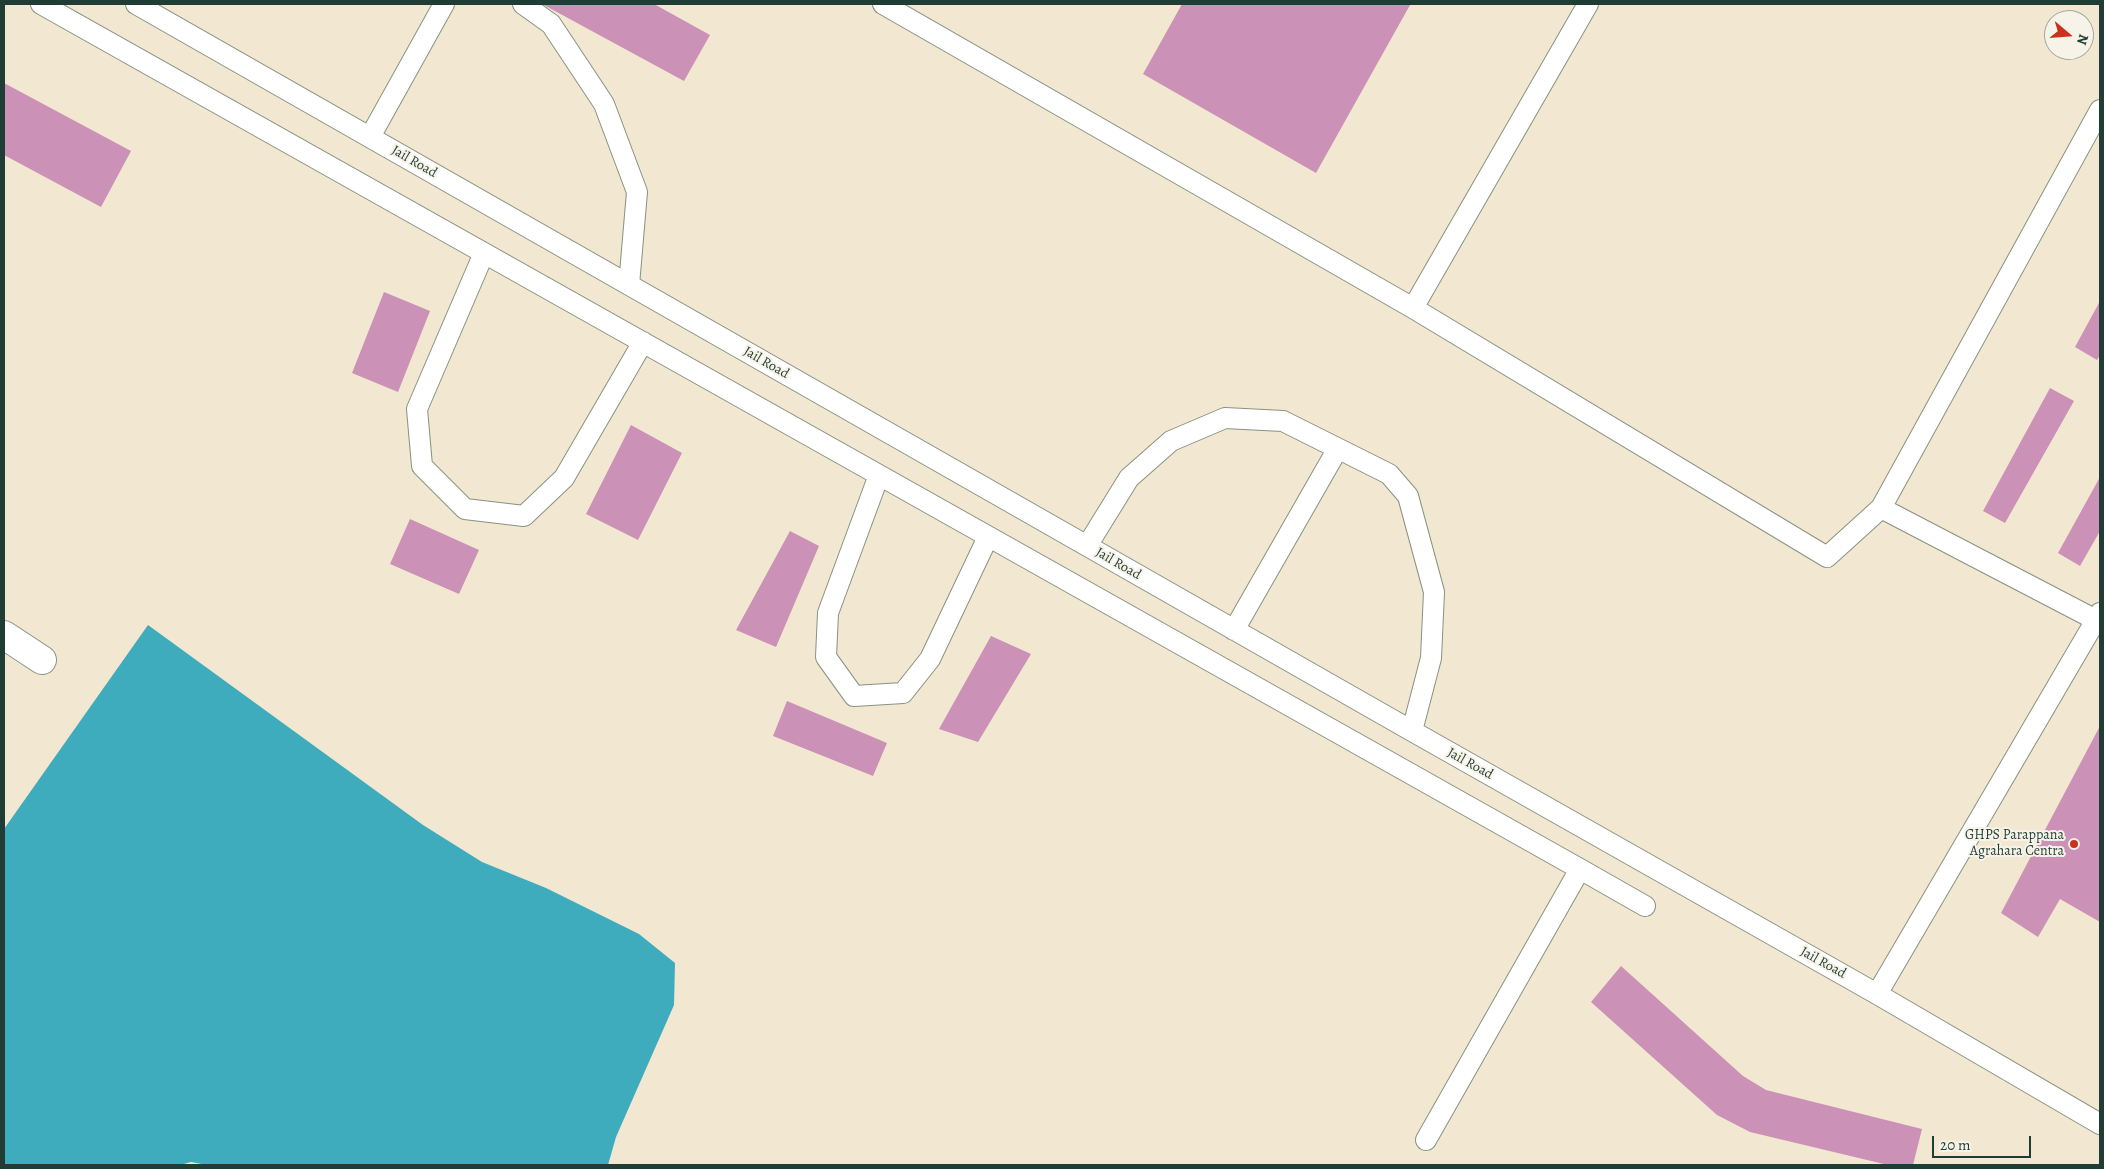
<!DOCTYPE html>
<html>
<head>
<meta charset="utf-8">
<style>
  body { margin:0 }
  #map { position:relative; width:2104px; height:1169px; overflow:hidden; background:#f2e7d0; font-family:Alegreya,serif }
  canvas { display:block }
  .frame { position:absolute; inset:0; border:5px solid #1f3d34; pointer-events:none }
  .north { position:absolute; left:2044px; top:10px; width:50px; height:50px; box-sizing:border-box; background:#f7f3e8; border:1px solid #a1aaa0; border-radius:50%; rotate:108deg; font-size:14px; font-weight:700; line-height:20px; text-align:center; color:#1f3d34 }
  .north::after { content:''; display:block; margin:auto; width:18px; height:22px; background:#c8321e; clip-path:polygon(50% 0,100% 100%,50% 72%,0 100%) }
  .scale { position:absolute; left:1932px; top:1136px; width:99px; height:22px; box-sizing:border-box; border:2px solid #1f3d34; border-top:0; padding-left:6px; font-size:15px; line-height:18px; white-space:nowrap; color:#1f3d34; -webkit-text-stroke:4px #f7f3e8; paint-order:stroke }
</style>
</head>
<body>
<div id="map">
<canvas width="2104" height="1169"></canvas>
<div class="frame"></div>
<div class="north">N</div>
<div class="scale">20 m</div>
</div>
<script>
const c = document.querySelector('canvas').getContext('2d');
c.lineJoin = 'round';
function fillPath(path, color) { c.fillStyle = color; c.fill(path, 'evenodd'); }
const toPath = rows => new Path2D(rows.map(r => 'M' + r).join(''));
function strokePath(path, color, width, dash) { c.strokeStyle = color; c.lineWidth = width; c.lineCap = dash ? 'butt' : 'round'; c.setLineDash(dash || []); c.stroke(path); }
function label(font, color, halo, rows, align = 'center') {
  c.font = font + ' Alegreya,serif'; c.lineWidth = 4; c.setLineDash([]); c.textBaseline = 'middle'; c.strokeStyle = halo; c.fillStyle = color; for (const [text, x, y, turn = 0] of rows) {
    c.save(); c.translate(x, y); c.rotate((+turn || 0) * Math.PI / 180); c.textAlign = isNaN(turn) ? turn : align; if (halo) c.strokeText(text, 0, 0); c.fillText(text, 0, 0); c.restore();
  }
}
fillPath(toPath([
  [148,625,423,825,482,862,546,888,639,934,675,963,674,1005,616,1137,608,1165,207,1165,191,1162,180,1165,4,1165,4,829]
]), '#3eacbd');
fillPath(toPath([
  [542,4,654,4,710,35,684,81],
  [1182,4,1408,4,1410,5,1316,173,1143,74],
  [4,83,131,151,101,207,4,155],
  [384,292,430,311,398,392,352,373],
  [2100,301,2100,355,2097,360,2075,347],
  [2050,388,2074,401,2005,523,1983,511],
  [631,425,682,453,638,540,586,514],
  [2100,477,2100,531,2080,566,2058,553],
  [410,519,479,550,459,594,390,564],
  [790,531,819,546,776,647,736,630],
  [991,636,1031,654,978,742,939,729],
  [787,701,887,743,873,776,773,736],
  [2100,726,2100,922,2060,899,2038,937,2001,913],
  [1621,966,1743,1076,1766,1090,1922,1129,1913,1165,1888,1165,1750,1132,1717,1115,1591,1002]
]), '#cc91b6');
const service = toPath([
  [41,4,1580,869],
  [136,4,1412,731,1877,994,2100,1124],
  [523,4,551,24,604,104,637,192,629,285],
  [883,4,1413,308,1827,557,1881,508,2096,620],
  [370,137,444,4],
  [484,253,417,409,422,466,465,509,524,516,564,478,643,342],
  [1413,308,1588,4],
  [879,475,828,613,826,657,854,696,903,693,930,659,988,537],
  [1881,508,2100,110],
  [1087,546,1129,478,1171,441,1225,418,1283,421,1389,474,1408,496,1434,592,1431,658,1412,731],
  [1234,630,1337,450],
  [1877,994,2100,613],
  [1426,1140,1580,869,1645,906]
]);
const minor = toPath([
  [4,635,42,660]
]);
strokePath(service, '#889282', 22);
strokePath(minor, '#889282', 30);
strokePath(service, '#fff', 20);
strokePath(minor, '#fff', 28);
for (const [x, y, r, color] of [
  [2074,844,5,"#c8321e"]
]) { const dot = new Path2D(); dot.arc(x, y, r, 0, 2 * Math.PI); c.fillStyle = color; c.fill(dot); strokePath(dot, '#f7f3e8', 2); }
label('14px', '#1f3d34', '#f7f3e8', [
  ["Jail Road",414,162,30],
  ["Jail Road",766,363,30],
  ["Jail Road",1118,564,30],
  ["Jail Road",1470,764,29],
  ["Jail Road",1823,963,29]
]);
label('14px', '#1f3d34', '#f7f3e8', [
  ["GHPS Parappana",2064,836],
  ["Agrahara Centra",2064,852]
], 'right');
</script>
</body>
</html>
